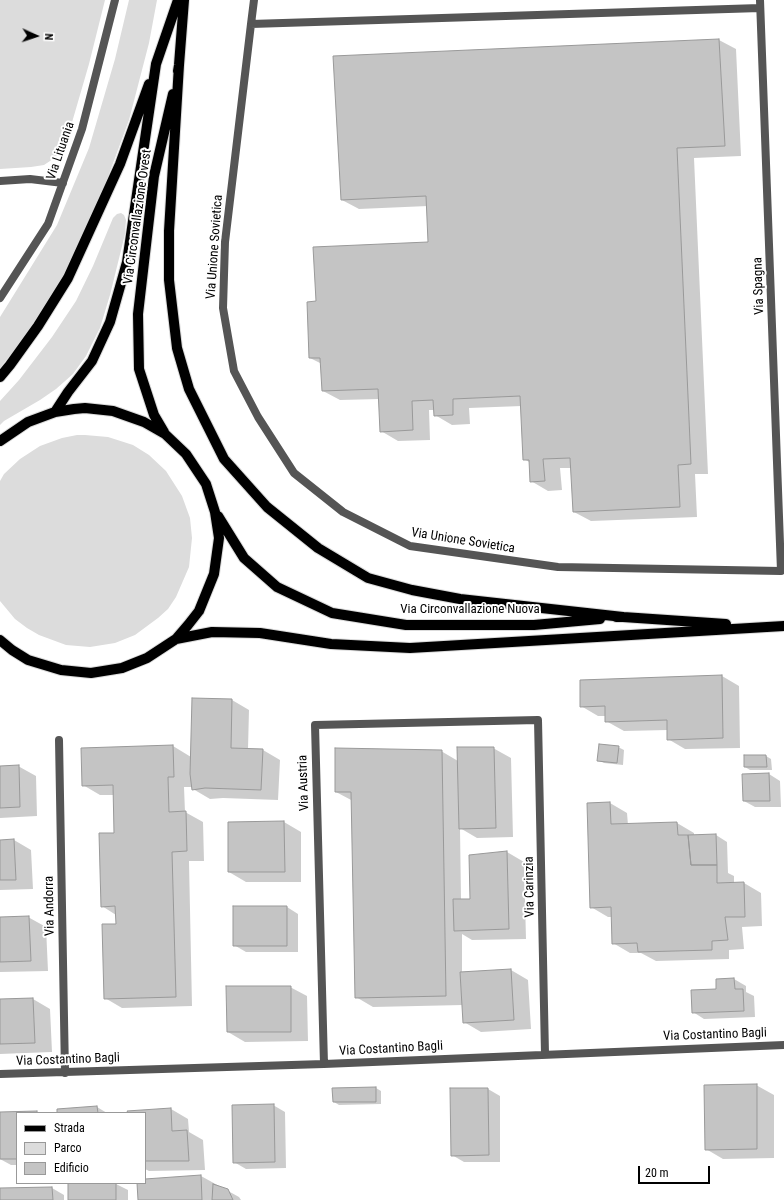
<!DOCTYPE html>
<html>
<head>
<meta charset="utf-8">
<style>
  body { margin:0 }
  #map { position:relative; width:784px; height:1200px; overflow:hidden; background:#fff; font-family:"Roboto Condensed",sans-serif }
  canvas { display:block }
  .legend { position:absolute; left:16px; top:1112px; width:130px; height:72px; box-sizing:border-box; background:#fff; border:1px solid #999; margin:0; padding:5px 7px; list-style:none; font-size:12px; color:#000 }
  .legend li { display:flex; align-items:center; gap:8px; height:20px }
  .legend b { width:20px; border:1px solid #999 }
  .north { position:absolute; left:16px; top:16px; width:40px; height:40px; -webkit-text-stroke:3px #fff; paint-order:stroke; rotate:93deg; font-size:11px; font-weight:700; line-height:16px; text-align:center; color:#000 }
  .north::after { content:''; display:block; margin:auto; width:14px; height:18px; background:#000; clip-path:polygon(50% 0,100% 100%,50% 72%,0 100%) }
  .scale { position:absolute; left:638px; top:1166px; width:72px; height:18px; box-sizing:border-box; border:2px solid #000; border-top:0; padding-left:5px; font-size:12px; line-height:14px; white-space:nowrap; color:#000; -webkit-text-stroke:3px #fff; paint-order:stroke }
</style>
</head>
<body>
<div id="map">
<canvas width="784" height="1200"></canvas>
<ul class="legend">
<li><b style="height:5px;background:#000"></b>Strada</li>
<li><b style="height:11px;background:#dcdcdc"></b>Parco</li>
<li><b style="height:11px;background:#c4c4c4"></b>Edificio</li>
</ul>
<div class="north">N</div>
<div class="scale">20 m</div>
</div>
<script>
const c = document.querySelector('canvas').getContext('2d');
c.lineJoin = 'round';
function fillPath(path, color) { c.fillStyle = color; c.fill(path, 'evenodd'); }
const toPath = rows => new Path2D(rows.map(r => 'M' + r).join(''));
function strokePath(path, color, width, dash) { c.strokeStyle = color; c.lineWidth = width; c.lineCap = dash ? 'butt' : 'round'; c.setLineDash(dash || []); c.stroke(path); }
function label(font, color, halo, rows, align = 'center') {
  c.font = font + ' "Roboto Condensed",sans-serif'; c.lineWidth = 4; c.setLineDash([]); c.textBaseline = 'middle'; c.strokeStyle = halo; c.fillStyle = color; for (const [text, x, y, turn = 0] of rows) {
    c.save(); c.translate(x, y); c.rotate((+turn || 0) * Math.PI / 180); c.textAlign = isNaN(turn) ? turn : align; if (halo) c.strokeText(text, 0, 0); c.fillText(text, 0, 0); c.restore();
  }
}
fillPath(toPath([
  [0,0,105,0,89,64,66,143,56,157,44,165,31,167,0,169],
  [129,0,157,0,149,43,129,120,98,204,68,270,34,325,0,368,0,317,57,225,89,148,115,59],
  [121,213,124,215,126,220,125,234,110,295,100,328,86,356,73,374,56,389,40,400,4,421,0,425,0,401,19,380,52,337,76,301,93,266,113,218,117,214],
  [77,435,85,435,108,437,133,445,149,455,166,471,182,496,190,518,192,538,189,567,176,597,168,609,158,618,135,635,115,643,90,647,66,645,39,635,27,628,15,619,0,601,0,481,4,474,20,459,40,446,62,438]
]), '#dcdcdc');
fillPath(toPath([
  [719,40,736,49,741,156,694,158,708,474,695,474,697,517,591,521,574,512,572,468,560,468,562,490,548,491,531,481,531,463,524,459,522,406,469,408,470,424,452,425,435,415,435,410,429,410,430,440,398,441,381,431,380,399,340,400,323,391,322,364,310,358,317,302,429,243,428,206,359,209,342,200,334,57],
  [722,676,739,686,740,748,685,749,668,739,668,730,624,731,606,721,606,716,598,716,581,706],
  [193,699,232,700,249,710,248,749,263,750,280,760,278,800,223,798,210,799,193,789,192,787,184,787,185,812,203,822,204,861,189,861,192,1006,122,1008,105,998,117,925,116,915,102,906,115,834,114,795,100,795,83,785,173,746,191,757],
  [618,747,624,750,623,765,604,763,598,760],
  [493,748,511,758,513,837,477,838,460,828,461,900,471,900,507,852,524,862,526,939,472,940,462,934,462,973,511,970,528,980,531,1029,481,1032,464,1022,463,1005,373,1007,356,997,353,801,336,792,441,751,458,761],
  [766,756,771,759,772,770,750,770,745,767],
  [18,766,36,776,37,816,0,818,0,767],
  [769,774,780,781,781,807,755,807,744,801],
  [610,803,627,813,628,825,677,823,694,833,694,836,716,835,727,842,728,873,734,876,734,884,744,883,761,893,762,926,742,927,744,949,729,950,729,959,656,961,641,953,630,953,613,943,612,917,608,917,591,907,588,804],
  [284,822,301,832,301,882,246,882,229,872,229,823],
  [14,840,31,850,33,889,0,890,0,841],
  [287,907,298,914,298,952,246,952,234,945],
  [28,917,46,927,48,971,0,972,0,918],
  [734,979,746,986,746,992,754,996,755,1017,704,1019,693,1012,717,990,717,980],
  [290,987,307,996,308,1041,245,1042,228,1032],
  [33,999,50,1009,52,1052,0,1054,0,1000],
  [756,1085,774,1095,774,1158,723,1159,706,1149],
  [376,1088,381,1091,381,1104,339,1105,334,1102],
  [488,1089,500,1096,500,1162,464,1162,452,1155],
  [273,1105,285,1112,286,1168,246,1169,234,1162],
  [97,1107,107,1113,58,1113],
  [171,1109,188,1119,189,1132,203,1140,205,1170,149,1171,145,1169,145,1113,129,1113],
  [37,1112,38,1113,17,1113,17,1165,11,1165,0,1159,0,1113],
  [201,1176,239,1197,241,1200,139,1200,138,1183,145,1183,145,1180],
  [69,1183,116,1184,128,1190,128,1200,69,1200],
  [52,1188,64,1195,64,1200,0,1200,0,1189]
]), '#0003');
const building = toPath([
  [719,39,725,146,677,148,691,464,678,465,680,507,573,512,570,458,543,459,545,481,530,482,529,460,523,460,520,396,453,399,453,415,434,416,433,400,412,401,413,430,380,432,378,389,322,391,320,358,309,358,307,302,316,301,313,247,428,242,426,196,341,200,333,56,719,39],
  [722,675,723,738,667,740,667,720,605,722,605,706,580,707,580,680,722,675],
  [192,698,232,699,231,748,263,749,261,790,205,788,192,790,190,774,192,698],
  [599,744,619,746,617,763,597,761,599,744],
  [173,745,174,777,168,777,169,812,186,811,187,851,172,852,176,997,104,999,102,924,116,924,115,906,101,907,99,833,114,833,113,785,82,786,81,748,173,745],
  [457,747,494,747,496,828,459,829,457,747],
  [335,748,442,750,446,996,355,998,351,792,335,792,335,748],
  [744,755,766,755,767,767,744,767,744,755],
  [19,765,20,807,0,808,0,766,19,765],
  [769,773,770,801,743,801,742,774,769,773],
  [610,802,611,824,677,822,678,835,688,835,691,865,717,865,717,883,744,882,745,917,725,917,728,940,712,941,712,950,638,952,637,943,612,944,611,907,590,908,587,803,610,802],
  [284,821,285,872,228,872,228,822,284,821],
  [716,834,717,865,691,865,688,835,716,834],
  [14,839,16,880,0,880,0,840,14,839],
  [507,851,509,929,454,931,453,899,470,899,469,855,507,851],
  [233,906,287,906,287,946,233,946,233,906],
  [29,916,31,961,0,962,0,917,29,916],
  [511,969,514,1020,463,1023,460,972,511,969],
  [734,978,735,989,743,989,744,1011,692,1013,691,990,716,989,716,979,734,978],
  [226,986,291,986,291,1032,227,1032,226,986],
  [33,998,35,1043,0,1044,0,999,33,998],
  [757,1084,757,1149,705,1150,704,1085,757,1084],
  [376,1087,376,1102,333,1102,332,1088,376,1087],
  [450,1088,488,1088,489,1155,451,1156,450,1088],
  [274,1104,275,1162,233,1163,232,1105,274,1104],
  [97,1106,98,1113,57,1113,57,1109,97,1106],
  [171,1108,172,1131,187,1130,189,1161,145,1161,145,1113,128,1113,127,1111,171,1108],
  [37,1111,37,1113,17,1113,17,1159,0,1159,0,1112,37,1111],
  [201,1175,202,1200,138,1200,137,1183,145,1183,145,1179,201,1175],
  [68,1183,116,1183,116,1200,68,1200,68,1183],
  [213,1184,228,1189,233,1200,212,1200,213,1184],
  [52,1187,53,1200,0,1200,0,1188,52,1187]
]);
fillPath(building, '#c4c4c4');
strokePath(building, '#999', 1);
const primary = toPath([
  [179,65,169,231,169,280,177,348,189,389,224,459,267,507,318,548,368,578,412,590,460,599,623,617],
  [178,71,179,65,184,0],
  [0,377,10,365,38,326,68,278,120,164,149,84],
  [55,412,68,392,92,361,110,322,127,262,156,64,178,0],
  [164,432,154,415,139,369,138,314,154,176,173,94],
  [0,441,28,422,55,412,74,409,85,408,113,411,144,422,165,434,186,454,206,484,215,512,219,538,214,574,199,611,188,625,176,639,147,658,122,668,91,673,61,670,28,660,12,650,0,640],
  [218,516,244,558,277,587,332,613,406,625,534,625,600,619],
  [616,617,623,617,726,624],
  [176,639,212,632,260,633,331,644,410,648,784,626]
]);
strokePath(primary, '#dbdbdb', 12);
strokePath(toPath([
  [254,0,251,24,225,242,223,308,234,371,258,417,294,473,343,512,410,546,558,567,781,571,760,0],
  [251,24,760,8],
  [0,181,30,179,63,183],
  [0,298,48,224,82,129,115,0],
  [59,740,65,1073],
  [324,1064,315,725,538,720,545,1054],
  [0,1074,324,1064,784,1045]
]), '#555', 8);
strokePath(primary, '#000', 10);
label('13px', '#000', '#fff', [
  ["Via Lituania",61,151,-71],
  ["Via Circonvallazione Ovest",138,217,-82],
  ["Via Unione Sovietica",215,247,-86],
  ["Via Spagna",759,286,-92],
  ["Via Unione Sovietica",463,541,9],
  ["Via Circonvallazione Nuova",470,610],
  ["Via Austria",304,783,-92],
  ["Via Carinzia",530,887,-91],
  ["Via Andorra",50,906,-91],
  ["Via Costantino Bagli",715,1035,-2],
  ["Via Costantino Bagli",391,1049,-3],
  ["Via Costantino Bagli",68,1060,-2]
]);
</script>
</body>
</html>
